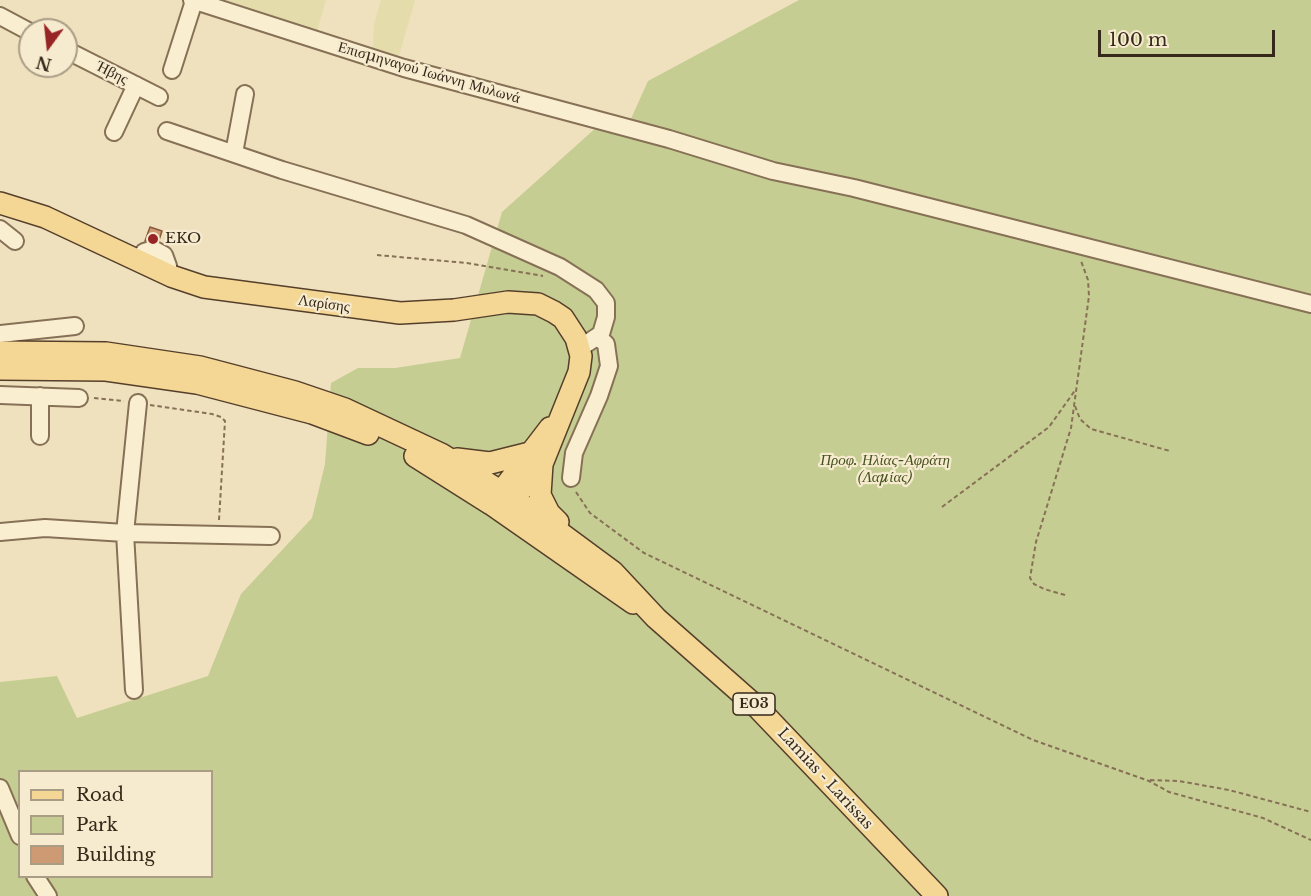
<!DOCTYPE html>
<html>
<head>
<meta charset="utf-8">
<style>
  body { margin:0 }
  #map { position:relative; width:1311px; height:896px; overflow:hidden; background:#efe1be; font-family:"Libre Baskerville",serif }
  canvas { display:block }
  .legend { position:absolute; left:18px; top:770px; width:195px; height:108px; box-sizing:border-box; background:#f6ebce; border:2px solid #a99d86; margin:0; padding:8px 10px; list-style:none; font-size:18px; color:#36291b }
  .legend li { display:flex; align-items:center; gap:12px; height:30px }
  .legend b { width:30px; border:2px solid #a99d86 }
  .north { position:absolute; left:18px; top:18px; width:60px; height:60px; box-sizing:border-box; background:#f6ebce; border:2px solid #a99d86; border-radius:50%; rotate:195deg; font-size:16px; font-weight:700; line-height:24px; text-align:center; color:#36291b }
  .north::after { content:''; display:block; margin:auto; width:21px; height:27px; background:#982525; clip-path:polygon(50% 0,100% 100%,50% 72%,0 100%) }
  .scale { position:absolute; left:1098px; top:30px; width:177px; height:27px; box-sizing:border-box; border:3px solid #36291b; border-top:0; padding-left:8px; font-size:18px; line-height:21px; white-space:nowrap; color:#36291b; -webkit-text-stroke:4px #f6ebce; paint-order:stroke }
</style>
</head>
<body>
<div id="map">
<canvas width="1311" height="896"></canvas>
<ul class="legend">
<li><b style="height:8px;background:#f4d794"></b>Road</li>
<li><b style="height:16px;background:#c5cd92"></b>Park</li>
<li><b style="height:16px;background:#ce9a73"></b>Building</li>
</ul>
<div class="north">N</div>
<div class="scale">100 m</div>
</div>
<script>
const c = document.querySelector('canvas').getContext('2d');
c.lineJoin = 'round';
function fillPath(path, color) { c.fillStyle = color; c.fill(path, 'evenodd'); }
const toPath = rows => new Path2D(rows.map(r => 'M' + r).join(''));
function strokePath(path, color, width, dash) { c.strokeStyle = color; c.lineWidth = width; c.lineCap = dash ? 'butt' : 'round'; c.setLineDash(dash || []); c.stroke(path); }
function label(font, color, halo, rows, align = 'center') {
  c.font = font + ' "Libre Baskerville",serif'; c.lineWidth = 4.5; c.setLineDash([]); c.textBaseline = 'middle'; c.strokeStyle = halo; c.fillStyle = color; for (const [text, x, y, turn = 0] of rows) {
    c.save(); c.translate(x, y); c.rotate((+turn || 0) * Math.PI / 180); c.textAlign = isNaN(turn) ? turn : align; if (halo) c.strokeText(text, 0, 0); c.fillText(text, 0, 0); c.restore();
  }
}
fillPath(toPath([
  [218,0,326,0,317,31],
  [381,0,415,0,399,56,373,48,374,24]
]), '#e5dcab');
fillPath(toPath([
  [799,0,1311,0,1311,896,0,896,0,682,57,676,77,718,208,676,241,594,312,518,325,464,331,383,358,368,395,368,460,358,502,212,598,126,625,132,648,81],
  [20,772,212,772,212,876,20,876]
]), '#c5cd92');
const building = toPath([
  [150,227,162,231,159,240,145,241,150,227]
]);
fillPath(building, '#ce9a73');
strokePath(building, '#875a3c', 1.5);
const minor = toPath([
  [192,0,404,68,669,139,773,171,854,188,1311,304],
  [0,16,30,32],
  [66,50,159,97],
  [172,70,194,1],
  [167,131,282,170,466,225,560,267,596,290,606,303,606,317,601,334,580,348],
  [114,132,136,85],
  [234,153,245,94],
  [0,229,15,241],
  [144,252,153,249,164,255,168,266],
  [0,334,75,326],
  [0,395,79,398],
  [40,396,40,436],
  [571,478,574,453,599,396,609,366,606,344,598,337],
  [0,532,45,528,125,533,271,536],
  [134,690,125,533,138,403],
  [0,788,20,836],
  [35,876,48,896]
]);
const major = toPath([
  [0,203,45,217,171,276,204,287,400,313,454,310,508,302,538,304,554,312,563,318,576,338,581,356,579,372,542,464,503,512],
  [0,352,106,353,200,367,295,392,345,409,441,454,525,507,613,572,656,618,758,708,937,896],
  [0,369,106,370,197,383,312,413,368,434],
  [415,456,491,504,633,603],
  [457,459,490,463,530,453],
  [542,464,540,495,549,513,558,522],
  [494,501,550,428]
]);
strokePath(minor, '#877156', 20);
strokePath(major, '#553f2b', 24);
strokePath(toPath([
  [377,255,467,263,543,276],
  [94,398,124,401],
  [150,405,212,414,221,417,225,421,219,520],
  [1075,406,1080,419,1091,429,1170,451],
  [576,492,590,513,644,553,1033,740,1149,781,1169,792,1263,818,1311,840],
  [942,507,1049,427,1076,389],
  [1065,595,1044,589,1034,584,1030,578,1036,542,1071,428,1089,296,1088,280,1081,261],
  [1150,780,1179,781,1229,790,1311,812]
]), '#877156', 2, [4.5, 3]);
strokePath(minor, '#faeed1', 16);
strokePath(major, '#f4d794', 21);
for (const [x, y, r, color] of [
  [153,239,6,"#982525"]
]) { const dot = new Path2D(); dot.arc(x, y, r, 0, 2 * Math.PI); c.fillStyle = color; c.fill(dot); strokePath(dot, '#f6ebce', 2); }
for (const [x, y, w] of [
  [754,704,42]
]) { const box = new Path2D(); box.roundRect(x - w / 2, y - 11, w, 22, 4.5); c.fillStyle = '#f6ebce'; c.fill(box); strokePath(box, '#36291b', 1.5); }
label('bold 14px', '#36291b', null, [
  ["ΕΟ3",754,704]
]);
label('15px', '#36291b', '#f6ebce', [
  ["Ήβης",112,73,27],
  ["Επισμηναγού Ιωάννη Μυλωνά",429,73,16],
  ["Λαρίσης",324,304,8],
  ["Lamias - Larissas",825,779,47]
]);
label('15px', '#36291b', '#f6ebce', [
  ["EKO",165,239]
], 'left');
label('italic 15px', '#465321', '#f6ebce', [
  ["Προφ. Ηλίας-Αφράτη",885,461],
  ["(Λαμίας)",885,478]
]);
</script>
</body>
</html>
